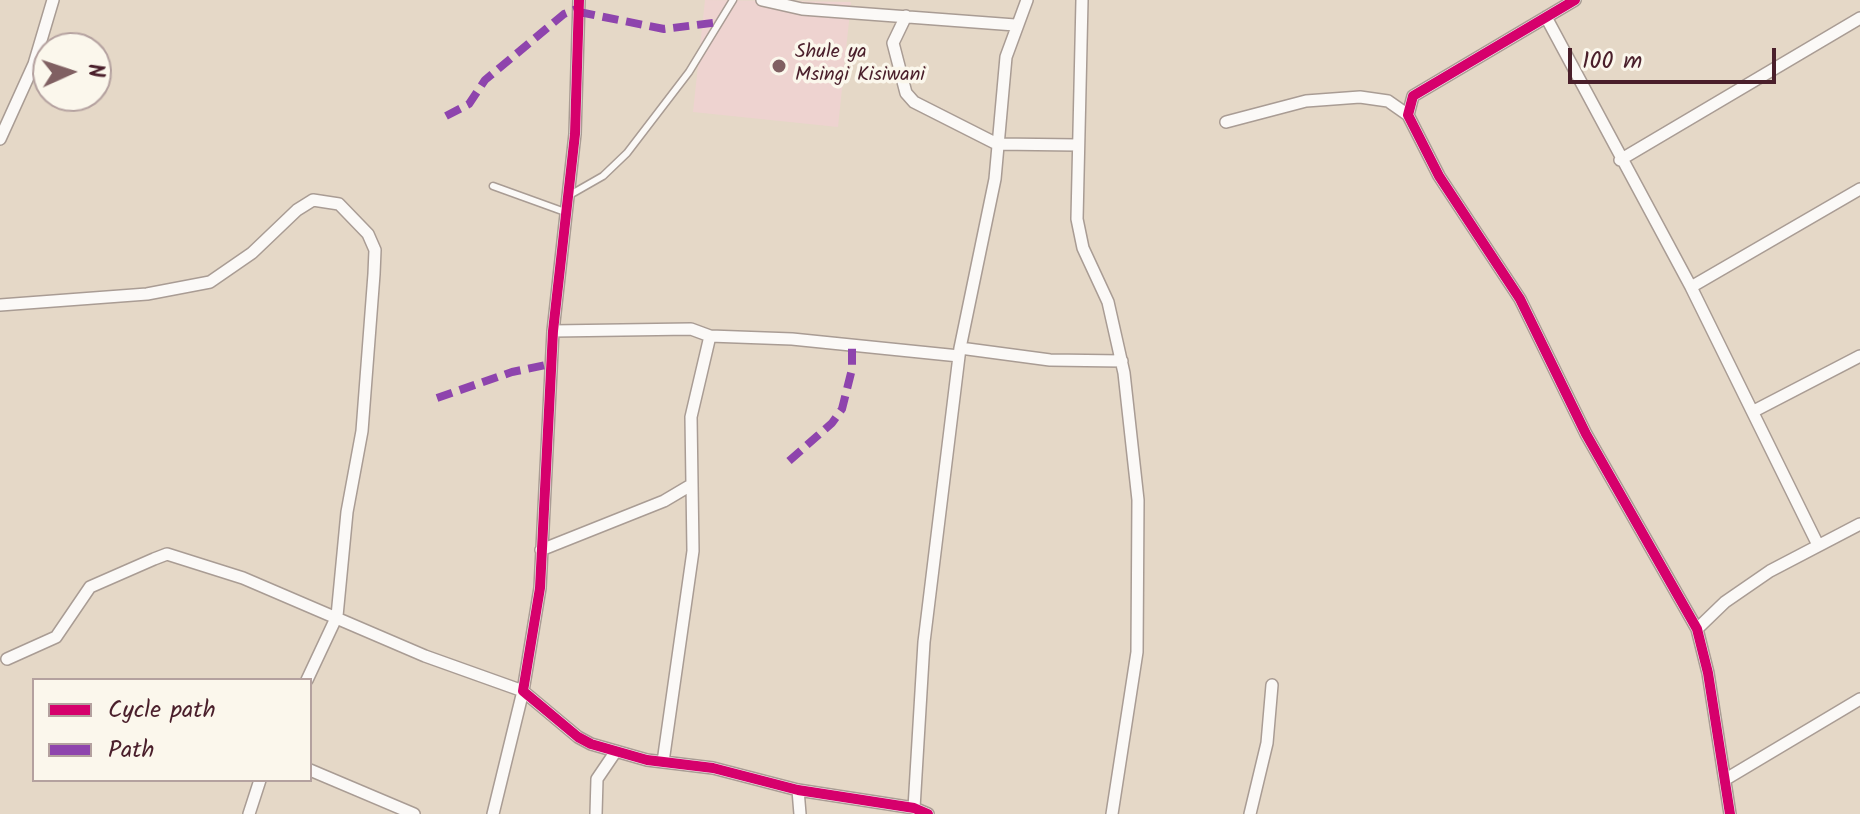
<!DOCTYPE html>
<html>
<head>
<meta charset="utf-8">
<style>
  body { margin:0 }
  #map { position:relative; width:1860px; height:814px; overflow:hidden; background:#e5d8c7; font-family:Kalam,sans-serif }
  canvas { display:block }
  .legend { position:absolute; left:32px; top:678px; width:280px; height:104px; box-sizing:border-box; background:#fbf7ec; border:2px solid #b4a19f; margin:0; padding:10px 14px; list-style:none; font-size:24px; color:#4a1f2b }
  .legend li { display:flex; align-items:center; gap:16px; height:40px }
  .legend b { width:40px; border:2px solid #b4a19f }
  .north { position:absolute; left:32px; top:32px; width:80px; height:80px; box-sizing:border-box; background:#fbf7ec; border:2px solid #b4a19f; border-radius:50%; rotate:87deg; font-size:22px; font-weight:700; line-height:32px; text-align:center; color:#4a1f2b }
  .north::after { content:''; display:block; margin:auto; width:28px; height:36px; background:#806062; clip-path:polygon(50% 0,100% 100%,50% 72%,0 100%) }
  .scale { position:absolute; left:1568px; top:48px; width:208px; height:36px; box-sizing:border-box; border:4px solid #4a1f2b; border-top:0; padding-left:10px; font-size:24px; line-height:28px; white-space:nowrap; color:#4a1f2b; -webkit-text-stroke:6px #fbf7ec; paint-order:stroke }
</style>
</head>
<body>
<div id="map">
<canvas width="1860" height="814"></canvas>
<ul class="legend">
<li><b style="height:10px;background:#d6006c"></b>Cycle path</li>
<li><b style="height:10px;background:#8e44ad"></b>Path</li>
</ul>
<div class="north">N</div>
<div class="scale">100 m</div>
</div>
<script>
const c = document.querySelector('canvas').getContext('2d');
c.lineJoin = 'round';
function fillPath(path, color) { c.fillStyle = color; c.fill(path, 'evenodd'); }
const toPath = rows => new Path2D(rows.map(r => 'M' + r).join(''));
function strokePath(path, color, width, dash) { c.strokeStyle = color; c.lineWidth = width; c.lineCap = dash ? 'butt' : 'round'; c.setLineDash(dash || []); c.stroke(path); }
function label(font, color, halo, rows, align = 'center') {
  c.font = font + ' Kalam,sans-serif'; c.lineWidth = 7; c.setLineDash([]); c.textBaseline = 'middle'; c.strokeStyle = halo; c.fillStyle = color; for (const [text, x, y, turn = 0] of rows) {
    c.save(); c.translate(x, y); c.rotate((+turn || 0) * Math.PI / 180); c.textAlign = isNaN(turn) ? turn : align; if (halo) c.strokeText(text, 0, 0); c.fillText(text, 0, 0); c.restore();
  }
}
fillPath(toPath([
  [705,0,851,2,838,127,693,112]
]), '#eed3d0');
const service = toPath([
  [493,186,565,212],
  [568,196,603,176,627,153,689,72,733,0]
]);
const minor = toPath([
  [579,0,575,134,553,331,540,588,523,691,578,737,591,744,647,760,713,768,798,790,914,808,928,814],
  [762,0,802,9,1015,25],
  [1082,0,1077,219,1083,248,1108,302,1124,373,1138,500,1137,652,1112,814],
  [1575,0,1413,96,1408,115,1439,176,1520,299,1586,434,1697,629,1708,673,1730,814],
  [906,16,893,43,906,93,914,102,997,144,1077,145],
  [1546,17,1691,287,1818,545],
  [1226,122,1306,101,1360,97,1388,101,1408,115],
  [0,139,34,64,53,0],
  [1620,160,1860,18],
  [1691,287,1860,189],
  [0,305,147,294,210,282,252,253,297,210,313,200,339,204,368,234,375,250,374,274,362,431,347,512,337,616,307,680],
  [553,331,691,329,710,336,792,339,959,356],
  [960,348,1050,360,1122,361],
  [1754,411,1860,356],
  [541,550,664,501,691,485],
  [1697,629,1725,602,1770,571,1860,524],
  [7,659,56,637,90,587,154,559,167,554,243,578,425,656,523,691,493,814],
  [663,762,693,551,691,417,710,336],
  [310,770,414,814],
  [1726,779,1860,699],
  [798,790,800,814],
  [914,808,924,642,960,348,995,179,1006,57,1027,0],
  [249,814,260,780],
  [596,814,597,779,616,751],
  [1250,814,1267,743,1272,685]
]);
strokePath(service, '#a99c94', 9);
strokePath(minor, '#a99c94', 14);
strokePath(service, '#fbf9f7', 6);
strokePath(minor, '#fbf9f7', 11);
strokePath(toPath([
  [579,12,664,29,720,22],
  [446,116,469,104,485,80,564,14,579,8],
  [437,398,512,372,551,364],
  [789,461,832,423,842,409,852,369,852,346]
]), '#8e44ad', 8, [16, 8]);
strokePath(toPath([
  [579,0,575,134,553,331,540,588,523,691,578,737,591,744,647,760,713,768,798,790,914,808,928,814],
  [1575,0,1413,96,1408,115,1439,176,1520,299,1586,434,1697,629,1708,673,1730,814]
]), '#d6006c', 10);
for (const [x, y, r, color] of [
  [779,66,8,"#806062"]
]) { const dot = new Path2D(); dot.arc(x, y, r, 0, 2 * Math.PI); c.fillStyle = color; c.fill(dot); strokePath(dot, '#fbf7ec', 3); }
label('20px', '#4a1f2b', '#fbf7ec', [
  ["Shule ya",795,54],
  ["Msingi Kisiwani",795,77]
], 'left');
</script>
</body>
</html>
